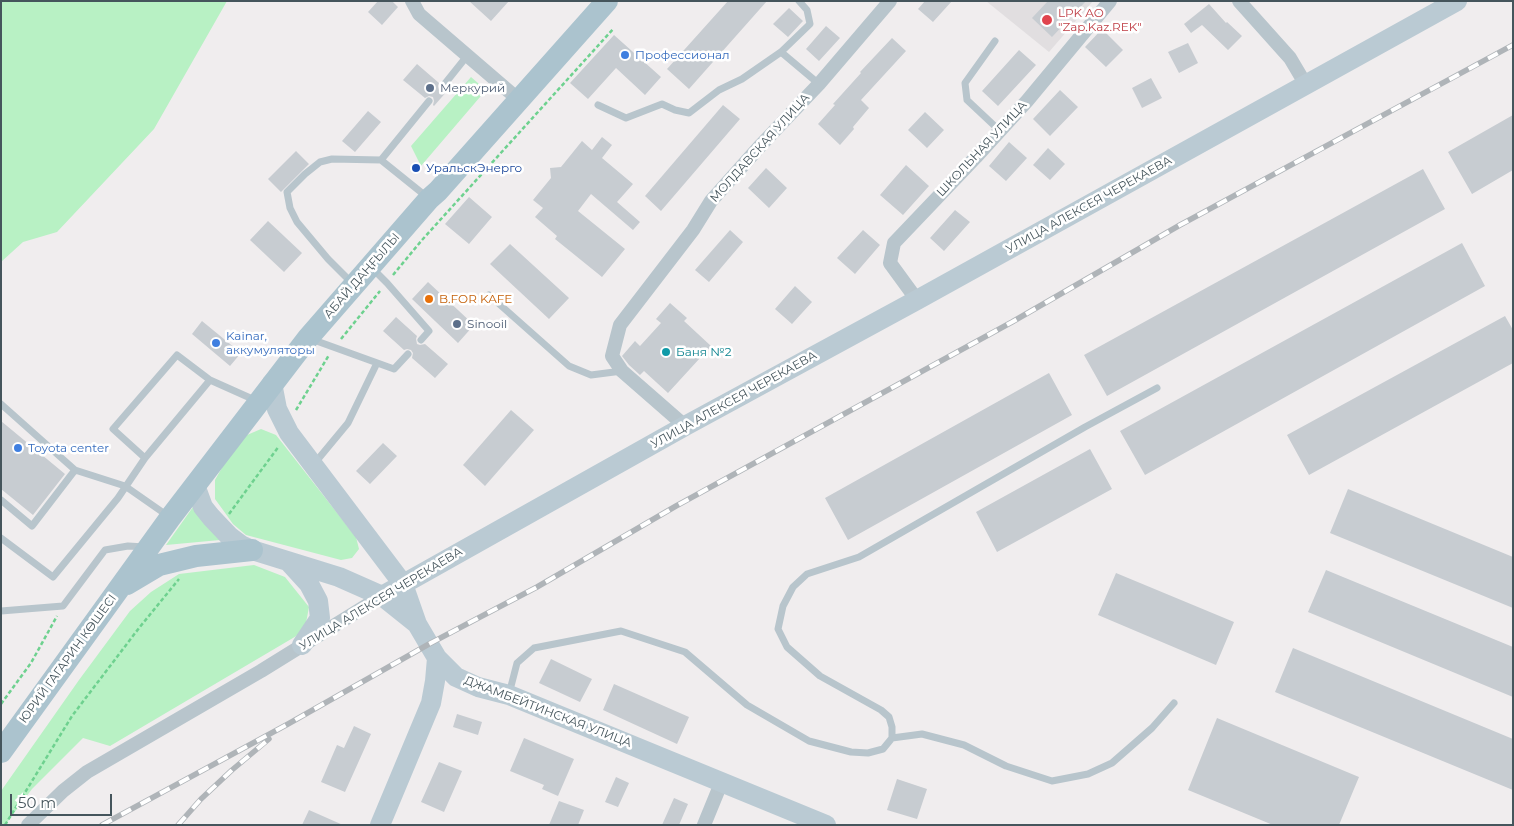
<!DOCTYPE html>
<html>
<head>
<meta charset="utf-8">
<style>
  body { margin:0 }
  #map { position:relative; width:1514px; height:826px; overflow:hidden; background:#f0edee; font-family:Montserrat,sans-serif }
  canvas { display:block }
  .frame { position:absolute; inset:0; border:2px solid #45555c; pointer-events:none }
  .scale { position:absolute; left:10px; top:794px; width:102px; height:22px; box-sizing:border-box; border:2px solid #45555c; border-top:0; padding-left:6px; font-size:15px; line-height:18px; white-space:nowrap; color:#45555c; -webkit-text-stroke:4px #fff; paint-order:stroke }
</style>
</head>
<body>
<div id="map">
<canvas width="1514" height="826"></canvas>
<div class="frame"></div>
<div class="scale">50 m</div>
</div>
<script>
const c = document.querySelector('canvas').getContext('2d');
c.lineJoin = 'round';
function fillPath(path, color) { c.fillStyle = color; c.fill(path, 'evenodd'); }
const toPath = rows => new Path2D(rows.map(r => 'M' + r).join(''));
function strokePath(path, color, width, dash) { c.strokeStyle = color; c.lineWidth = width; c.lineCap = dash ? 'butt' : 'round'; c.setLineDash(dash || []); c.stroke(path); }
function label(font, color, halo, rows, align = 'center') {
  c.font = font + ' Montserrat,sans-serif'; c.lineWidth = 5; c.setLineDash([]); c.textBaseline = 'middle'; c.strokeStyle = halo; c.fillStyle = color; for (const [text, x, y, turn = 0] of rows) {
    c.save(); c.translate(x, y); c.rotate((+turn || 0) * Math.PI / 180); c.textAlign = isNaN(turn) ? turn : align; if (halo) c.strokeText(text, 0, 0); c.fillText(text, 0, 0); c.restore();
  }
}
fillPath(toPath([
  [986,1,1093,1,1049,52]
]), '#e1dee0');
fillPath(toPath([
  [1,1,227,1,154,129,57,232,23,242,1,262],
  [471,77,486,90,421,166,411,146],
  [261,429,276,435,356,537,359,549,352,558,341,560,246,535,233,524,223,510,215,499,215,480,228,457,247,435],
  [193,507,220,540,166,545],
  [254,565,285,577,309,607,306,623,298,635,110,746,83,738,32,789,5,825,1,825,1,791,79,680,130,611,151,592,179,574]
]), '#b8f1c4');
fillPath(toPath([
  [378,1,392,1,398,7,382,25,368,12],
  [469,1,509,1,491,21],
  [728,1,767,1,689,89,667,69],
  [925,1,952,1,933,22,918,9],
  [1048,1,1086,1,1052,37,1032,18],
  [1209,4,1226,23,1227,22,1242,36,1228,50,1202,25,1191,33,1184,24],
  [789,8,803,21,788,37,773,24],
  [826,26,840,38,819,61,806,49],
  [1102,29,1123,50,1106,67,1085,47],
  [614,35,661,77,645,95,616,68,588,99,570,83],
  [892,38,906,51,861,100,869,108,853,127,854,129,840,145,818,124,835,105,833,104,861,73,860,72],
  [1188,43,1198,63,1179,73,1168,52],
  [1019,50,1036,65,998,106,982,91],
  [417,64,439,83,438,86,439,90,443,91,448,90,434,106,433,105,434,101,433,97,429,96,425,98,403,80],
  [1151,78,1162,98,1142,108,1132,88],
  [1060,90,1078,107,1050,136,1033,119],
  [723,105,740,119,661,211,645,196],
  [368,111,381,122,355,152,342,141],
  [925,112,944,130,927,148,908,130],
  [1513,115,1513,170,1472,194,1448,152],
  [602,137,612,145,602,158,633,184,617,202,640,222,633,230,591,194,578,211,625,249,602,277,555,239,557,236,535,217,543,208,533,200,551,178,550,168,561,167,582,141,592,150],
  [1009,142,1027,158,1006,181,989,166],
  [1048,148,1065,164,1050,180,1033,165],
  [296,151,309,164,281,192,268,179],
  [906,165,929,186,903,215,880,195],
  [766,168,787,188,769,208,748,188],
  [1423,169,1445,209,1107,396,1084,355],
  [469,197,492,217,469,244,445,224],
  [955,210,970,222,944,251,930,238],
  [268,221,302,253,284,272,250,240],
  [730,230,743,242,709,282,695,270],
  [863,230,880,245,855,274,837,258],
  [1462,243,1485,286,1145,475,1120,431],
  [510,244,569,298,549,319,490,264],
  [428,282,474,325,458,343,412,299],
  [795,286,812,302,792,324,775,309],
  [670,303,687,318,684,321,711,346,668,393,644,371,640,375,629,365,622,356,635,341,640,346,661,323,656,319],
  [1505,316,1513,330,1513,363,1309,475,1287,435],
  [396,317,417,336,416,339,417,344,420,345,425,344,448,364,435,378,412,358,413,353,411,350,407,349,404,350,383,331],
  [202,321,241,353,230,366,192,334],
  [1049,373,1072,415,848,540,825,498],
  [511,410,534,430,485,486,463,465],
  [1,421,65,474,33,515,1,489],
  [383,443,397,456,370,484,356,471],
  [1090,449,1112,489,997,552,976,512],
  [1348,489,1513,557,1513,608,1330,533],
  [1326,570,1513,647,1513,697,1308,612],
  [1116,573,1234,622,1216,665,1098,615],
  [1293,648,1513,739,1513,790,1275,692],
  [551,659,592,679,580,702,539,683],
  [614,684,689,717,677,744,603,710],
  [457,714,482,722,478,735,453,727],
  [1217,718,1359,777,1339,825,1273,825,1188,790],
  [354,726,371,734,345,792,321,782,337,745,344,748],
  [524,738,574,759,558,796,542,789,544,785,510,771],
  [439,762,462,771,444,812,421,802],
  [616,777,629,783,618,807,605,802],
  [897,779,927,789,917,819,887,810],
  [674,798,688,804,679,825,662,825],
  [559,801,584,810,578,825,549,825],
  [309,810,343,825,302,825]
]), '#c7ccd1');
strokePath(toPath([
  [393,275,422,240,614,28],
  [341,339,380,291],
  [296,410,329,355],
  [229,514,279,446],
  [1,704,31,663,57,616],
  [5,825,72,716,139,628,179,579]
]), '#6ed18f', 2.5, [4, 2.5]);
strokePath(toPath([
  [995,41,965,83,967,100,1000,131],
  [781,52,819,84],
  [443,86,467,56],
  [598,105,626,118,662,104,675,110,689,113,719,90,742,79,781,52,810,24,807,10,799,1],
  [427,197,381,160,429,101],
  [372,268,387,283,429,331,421,340],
  [352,283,328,259,297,222,290,208,287,192,305,174,320,162,332,159,381,160],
  [489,295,569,366,591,375,622,371],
  [311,339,394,369,408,354],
  [1,404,75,470],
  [145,458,113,429,177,355,210,380,257,401],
  [314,464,348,423,377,363],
  [1,500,32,526,75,470,125,486,168,516],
  [1,538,53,577,118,498,145,458,210,380],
  [1,611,63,606,105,550,128,546,145,547],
  [509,694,517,663,534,648,621,631,685,652,747,705,809,741,851,752,868,753,883,749,892,738,892,727,889,717,881,710,820,676,787,647,778,629,783,606,793,587,807,574,859,557,1085,427,1157,388],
  [892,738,922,734,964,745,1006,766,1052,781,1088,774,1112,763,1152,728,1174,703]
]), '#b8c5cc', 7);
strokePath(toPath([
  [412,1,419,14,519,100],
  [1239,1,1290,58,1306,85],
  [917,300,890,263,894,243,976,157,1027,101,1110,1],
  [685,426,622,371,612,356,620,325,693,230,711,201,761,145,819,84,890,1],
  [28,825,63,791,87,772,261,671,382,596],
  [704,825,722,781]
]), '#b8c5cc', 14);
strokePath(toPath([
  [272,383,277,409,289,433,403,584,417,624,437,658,456,677,478,687,509,695,826,825],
  [195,485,203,507,211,517,229,536,241,545,252,550,339,577,382,596,417,624],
  [288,561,309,584,318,601,320,618,302,645],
  [382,596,685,426,917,300,1457,1],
  [380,825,431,703,435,681,437,658]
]), '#bacad3', 20);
strokePath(toPath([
  [127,584,159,565,196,556,252,550],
  [1,752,170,518,308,338,429,199,438,191,607,1]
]), '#abc3ce', 22);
const rail = toPath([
  [102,825,288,724,429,644,537,587,676,506,1012,322,1180,225,1513,45],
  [178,825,201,799,232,770,269,739]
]);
strokePath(rail, '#afb4b8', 5.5);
strokePath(rail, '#fff', 4, [11]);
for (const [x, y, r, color] of [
  [1047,20,6,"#e0444e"],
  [625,55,5,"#3f7fe0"],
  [430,88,5,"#5c6f8a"],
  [416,168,5,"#1a4fb4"],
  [429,299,5,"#e8710a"],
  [457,324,5,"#5c6f8a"],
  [216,343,5,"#3f7fe0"],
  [666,352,5,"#0f9aa8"],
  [18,448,5,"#3f7fe0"]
]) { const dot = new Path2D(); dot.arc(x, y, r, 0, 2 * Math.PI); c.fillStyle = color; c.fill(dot); strokePath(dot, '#fff', 2); }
label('12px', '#be3a42', '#fff', [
  ["LPK AO",1058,13],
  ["\"Zap.Kaz.REK\"",1058,27]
], 'left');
label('12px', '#366cbe', '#fff', [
  ["Профессионал",635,55],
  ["Kainar,",226,336],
  ["аккумуляторы",226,350],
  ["Toyota center",28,448]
], 'left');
label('12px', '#4e5e75', '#fff', [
  ["Меркурий",440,88],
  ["Sinooil",467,324]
], 'left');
label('12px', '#45555c', '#fff', [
  ["МОЛДАВСКАЯ УЛИЦА",760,148,-48],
  ["ШКОЛЬНАЯ УЛИЦА",982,149,-47],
  ["УЛИЦА АЛЕКСЕЯ ЧЕРЕКАЕВА",1089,205,-29],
  ["АБАЙ ДАҢҒЫЛЫ",362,276,-49],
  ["УЛИЦА АЛЕКСЕЯ ЧЕРЕКАЕВА",734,400,-29],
  ["УЛИЦА АЛЕКСЕЯ ЧЕРЕКАЕВА",381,599,-31],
  ["ЮРИЙ ГАГАРИН КӨШЕСІ",68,659,-54],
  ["ДЖАМБЕЙТИНСКАЯ УЛИЦА",548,712,21]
]);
label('12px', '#164399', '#fff', [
  ["УральскЭнерго",426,168]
], 'left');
label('12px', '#c56008', '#fff', [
  ["B.FOR KAFE",439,299]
], 'left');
label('12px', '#0d838f', '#fff', [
  ["Баня №2",676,352]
], 'left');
</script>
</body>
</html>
